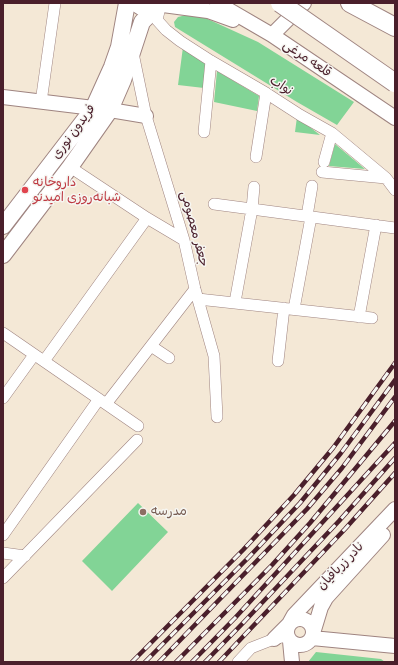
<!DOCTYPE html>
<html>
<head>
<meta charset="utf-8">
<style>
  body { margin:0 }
  #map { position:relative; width:398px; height:665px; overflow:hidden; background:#f4e8d6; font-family:Itim,sans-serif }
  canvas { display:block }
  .frame { position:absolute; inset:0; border:4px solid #4a1f2b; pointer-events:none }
</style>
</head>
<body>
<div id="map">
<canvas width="398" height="665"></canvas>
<div class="frame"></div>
</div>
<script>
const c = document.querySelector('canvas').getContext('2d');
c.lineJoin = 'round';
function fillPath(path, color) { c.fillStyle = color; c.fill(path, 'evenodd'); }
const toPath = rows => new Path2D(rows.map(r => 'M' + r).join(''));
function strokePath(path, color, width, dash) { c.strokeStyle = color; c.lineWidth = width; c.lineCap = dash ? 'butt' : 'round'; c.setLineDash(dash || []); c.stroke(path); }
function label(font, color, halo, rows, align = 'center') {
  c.font = font + ' Itim,"Playpen Sans Arabic",sans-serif'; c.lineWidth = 3; c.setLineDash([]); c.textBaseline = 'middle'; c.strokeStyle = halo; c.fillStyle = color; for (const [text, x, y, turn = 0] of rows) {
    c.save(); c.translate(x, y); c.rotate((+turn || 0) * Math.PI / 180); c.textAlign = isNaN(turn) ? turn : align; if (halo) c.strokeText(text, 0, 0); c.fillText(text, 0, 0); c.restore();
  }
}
fillPath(toPath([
  [186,15,201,16,258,42,354,102,337,125,297,102,175,27,174,22,178,17],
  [183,47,205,63,204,88,178,85],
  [217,71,259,96,257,111,214,102],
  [297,117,320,135,295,132],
  [335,144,365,169,329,166],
  [138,503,168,532,112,591,82,561],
  [316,652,381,659,385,662,308,662]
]), '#82d496');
const minor = toPath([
  [160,7,157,20,166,30,180,41,211,61,266,93,300,115,332,133,386,178,395,190],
  [133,53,146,116,184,240,195,289,214,356,217,417],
  [41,102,55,3],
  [204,132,211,61],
  [256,157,266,93],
  [324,162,332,133],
  [70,167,147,218,184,240],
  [322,172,386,178],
  [214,204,395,228],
  [307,216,312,186],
  [198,299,372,318],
  [235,302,252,209,254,187],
  [294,309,311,217],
  [359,317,376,225],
  [3,333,138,426],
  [151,346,169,358],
  [44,361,147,218],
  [278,361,284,308],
  [3,398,34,355],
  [106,404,195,289],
  [3,535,99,399],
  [3,553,25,556],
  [3,578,137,440],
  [238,662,251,648,274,639,282,637]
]);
const tertiary = toPath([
  [133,3,141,8,148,9,156,8,162,5],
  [217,3,272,35,395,118],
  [163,5,208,11,233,20],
  [272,35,304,3],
  [3,97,110,110,146,116],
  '287 632a13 13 0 1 1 26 0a13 13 0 1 1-26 0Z',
  [314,630,321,607,326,598,383,535],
  [312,638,395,646],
  [274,639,289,624,294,615,395,509],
  [290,641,292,662]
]);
const secondary = toPath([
  [3,226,93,109,112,67,119,47,127,3],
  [3,255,70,167,110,110,123,80,142,22,156,8]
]);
const trunk = toPath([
  [350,3,395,27]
]);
strokePath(minor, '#9f8480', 12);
strokePath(tertiary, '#9f8480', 16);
strokePath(secondary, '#9f8480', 18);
strokePath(trunk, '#9f8480', 20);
strokePath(minor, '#fff', 11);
strokePath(tertiary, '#fff', 14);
strokePath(secondary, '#fff', 16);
strokePath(trunk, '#fff', 18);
const rail = toPath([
  [132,662,243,550,294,495,333,448,395,363],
  [145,662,249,557,300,503,341,453,395,380],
  [159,662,307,509,342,468,395,397],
  [176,662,272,565,310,523,395,421],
  [192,662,235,618,395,443],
  [205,662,243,623,339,521,395,458],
  [219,662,345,529,395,473]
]);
strokePath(rail, '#4a1f2b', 4.5);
strokePath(rail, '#f6f6f2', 3, [9]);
const trunkBridge = toPath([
  [280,3,395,83]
]);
strokePath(trunkBridge, '#9f8480', 20, []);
strokePath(trunkBridge, '#fff', 18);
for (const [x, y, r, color] of [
  [25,190,4,"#e0444e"],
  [143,512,4,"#8d6e63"]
]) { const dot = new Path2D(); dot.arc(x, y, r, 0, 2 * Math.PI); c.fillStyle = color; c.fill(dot); strokePath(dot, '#f6f6f2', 1.5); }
label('13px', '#4a1f2b', '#f6f6f2', [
  ["قلعه مرغی",307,59,34],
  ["نواب",281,86,32],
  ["فریدون نوری",74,132,-54],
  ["جعفر معصومی",194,229,75],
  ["نادر زربافیان",341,566,-46]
]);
label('13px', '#be3a42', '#f6f6f2', [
  ["داروخانه",33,183],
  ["شبانه‌روزی امیدنو",33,198]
], 'left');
label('13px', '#785e54', '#f6f6f2', [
  ["مدرسه",151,512]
], 'left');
</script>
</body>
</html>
